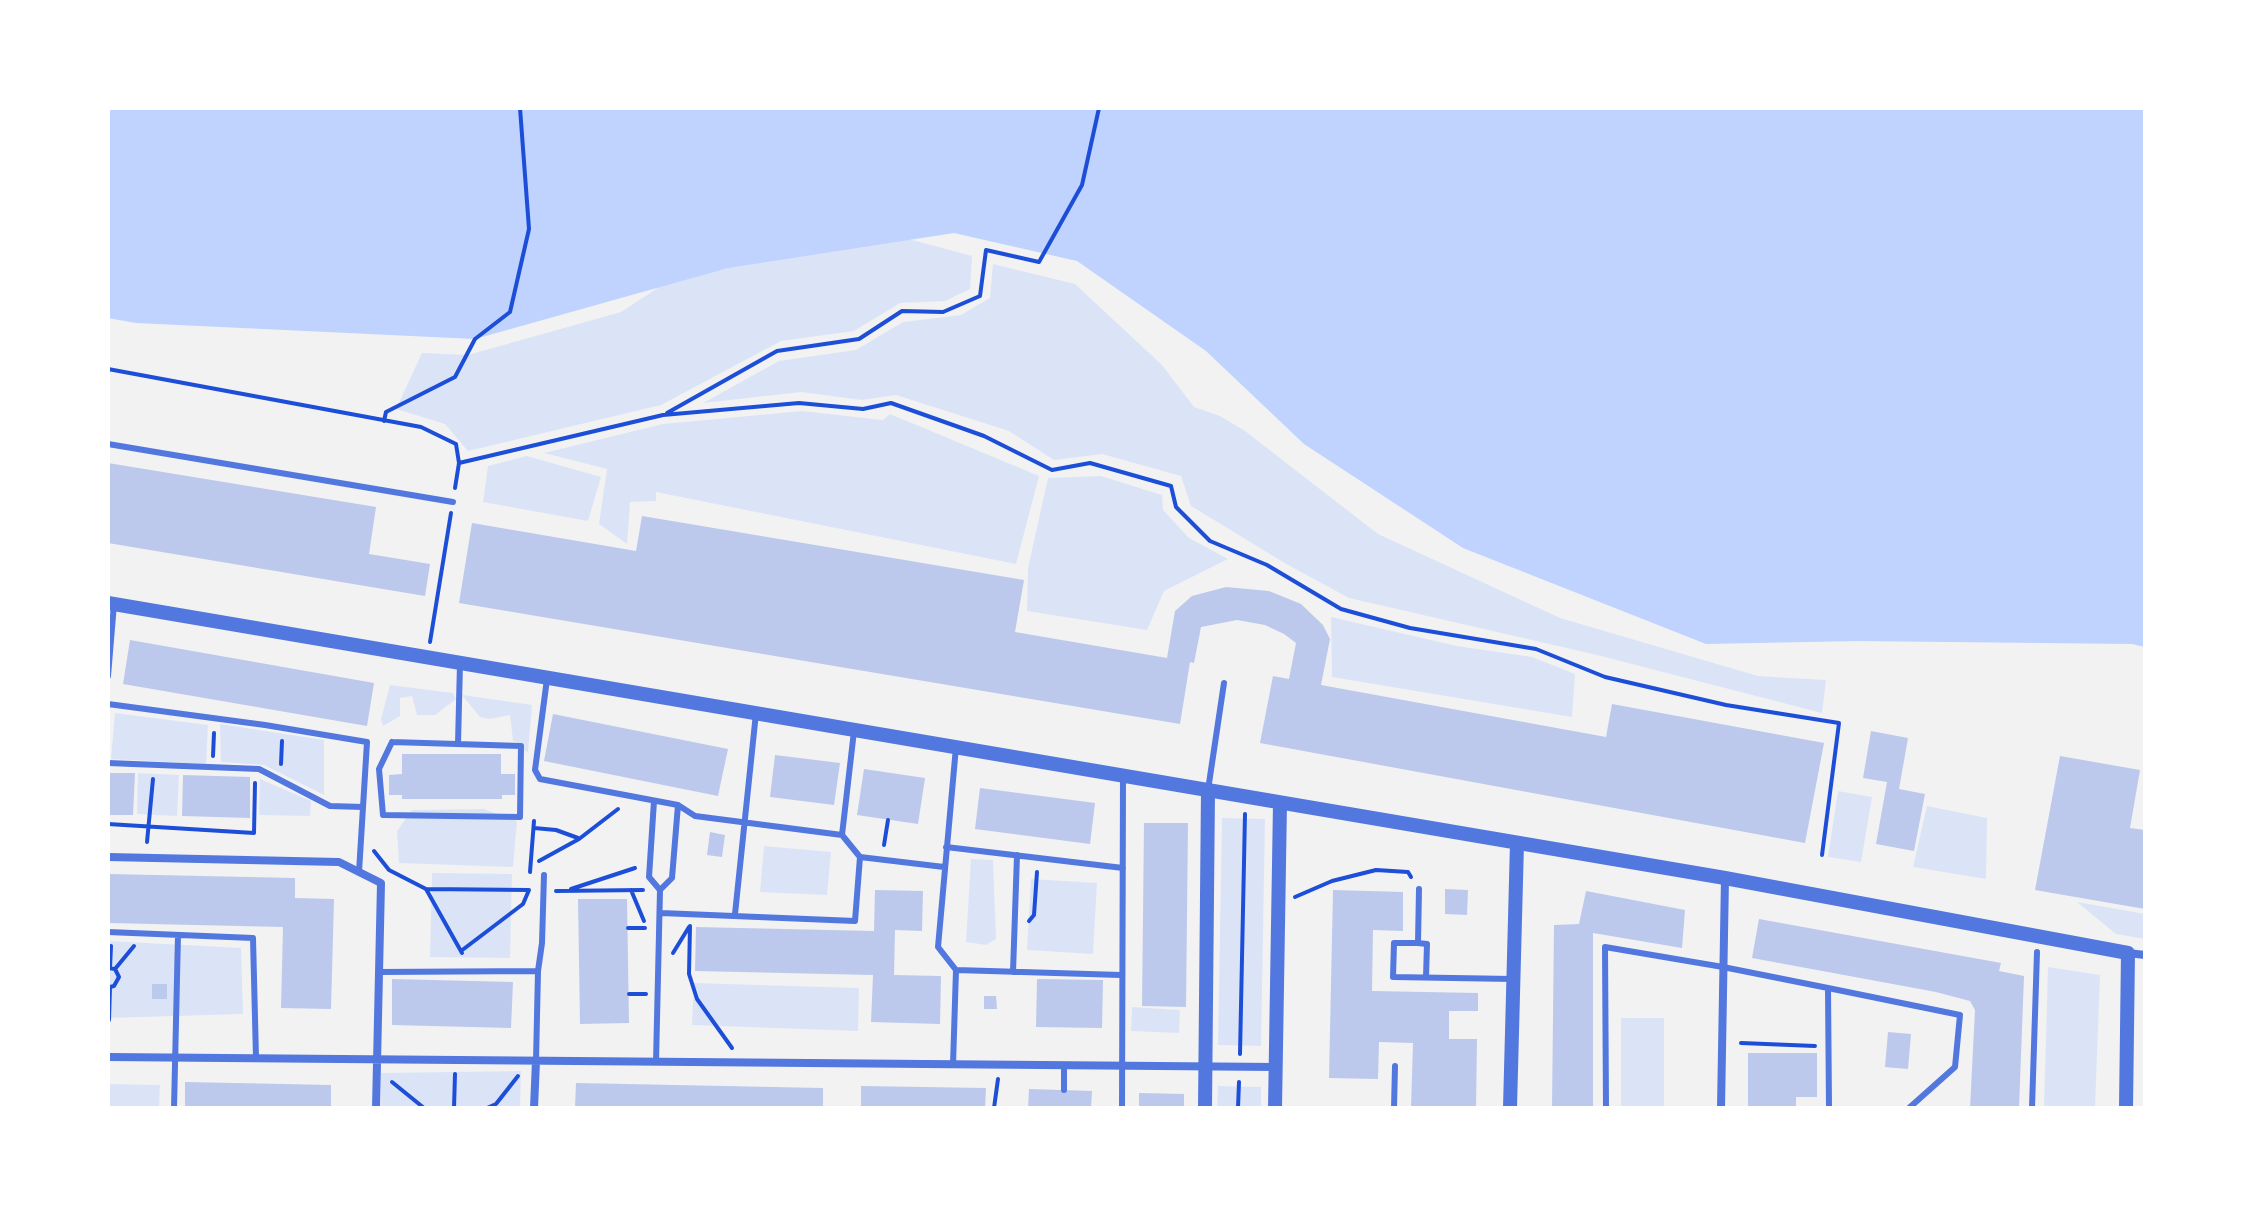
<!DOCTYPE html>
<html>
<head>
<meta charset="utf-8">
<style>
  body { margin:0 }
  #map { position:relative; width:2253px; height:1216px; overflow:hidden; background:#f2f2f2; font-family:Arial,sans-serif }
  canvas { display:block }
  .frame { position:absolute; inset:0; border:110px solid #fff; pointer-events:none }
</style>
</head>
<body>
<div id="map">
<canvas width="2253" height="1216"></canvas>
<div class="frame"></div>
</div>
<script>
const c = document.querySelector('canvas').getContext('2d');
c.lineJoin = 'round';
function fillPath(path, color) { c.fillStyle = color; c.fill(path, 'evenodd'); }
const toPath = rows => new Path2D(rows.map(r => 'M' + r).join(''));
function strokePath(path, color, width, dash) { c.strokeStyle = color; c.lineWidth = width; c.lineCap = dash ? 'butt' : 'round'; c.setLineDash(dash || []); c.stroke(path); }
fillPath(toPath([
  [879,231,972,256,970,289,945,301,900,303,854,331,781,341,661,405,468,451,445,424,396,409,422,353,468,355,621,312,705,257],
  [993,264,1075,284,1162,365,1194,407,1220,416,1245,431,1378,534,1560,618,1758,676,1826,680,1822,713,1597,655,1349,598,1288,565,1191,506,1181,476,1102,454,1054,460,1009,431,896,395,862,400,801,392,703,403,779,361,856,350,903,322,961,315,990,298],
  [802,411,883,420,890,414,1039,476,1016,564,656,492,656,501,630,502,627,544,599,524,607,469,544,453,663,424],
  [527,456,601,477,588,521,483,502,488,466],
  [1101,476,1162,495,1163,510,1189,538,1228,559,1164,591,1147,630,1027,611,1028,568,1048,478],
  [1331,617,1457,646,1532,657,1575,674,1572,717,1332,677],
  [390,685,453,693,456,699,435,715,417,715,412,696,400,698,400,716,383,726,381,719],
  [462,695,532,705,528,752,525,751,523,744,513,741,510,715,489,719,480,717],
  [115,713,208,725,206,764,111,759],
  [220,724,324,740,324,795,264,765,221,762],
  [138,773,179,775,177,816,137,814],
  [260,779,311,801,310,816,259,815],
  [1838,791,1872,797,1861,862,1828,857],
  [1927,806,1987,818,1986,879,1913,867],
  [484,809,517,821,513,867,399,863,397,831,412,810],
  [1222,818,1265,819,1261,1046,1218,1045],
  [764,846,831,852,827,895,760,892],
  [971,859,993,860,996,939,986,945,966,942],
  [432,873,512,874,510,958,430,957],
  [1031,879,1097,883,1093,954,1027,950],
  [2077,902,2145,914,2145,939,2116,934],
  [108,941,241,948,243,1014,108,1018],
  [2048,967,2100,975,2095,1108,2044,1108],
  [694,983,859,988,858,1031,692,1025],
  [1132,1007,1180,1010,1179,1033,1131,1031],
  [1621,1018,1664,1018,1664,1108,1621,1108],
  [521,1071,520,1108,381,1108,381,1073],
  [108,1084,160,1085,159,1108,108,1108],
  [1218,1086,1261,1087,1261,1108,1217,1108]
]), '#dbe4f7');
fillPath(toPath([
  [108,108,2145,108,2145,647,2132,644,1857,641,1706,644,1463,548,1304,444,1206,351,1077,261,954,233,728,268,475,339,136,323,108,318]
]), '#bfd3fe');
fillPath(toPath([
  [108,463,376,507,369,554,430,564,425,596,108,543],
  [642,516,1024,580,1015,632,1167,658,1175,611,1192,596,1226,587,1269,591,1301,604,1323,625,1330,639,1321,685,1606,737,1612,704,1824,743,1805,843,1260,743,1273,676,1289,679,1296,643,1284,634,1265,625,1237,620,1201,627,1194,663,1190,662,1180,724,459,603,472,523,636,551],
  [130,640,374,683,367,726,123,684],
  [553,714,728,749,718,796,544,761],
  [1871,731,1908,738,1899,789,1925,794,1914,851,1876,844,1887,782,1863,778],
  [402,754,501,754,501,774,515,774,515,795,502,795,502,799,402,799,402,795,389,795,389,775,402,774],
  [775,755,840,763,834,805,770,797],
  [2060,756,2140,770,2130,828,2145,830,2145,909,2035,890],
  [864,769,925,778,918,824,857,815],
  [108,773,135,773,133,815,108,815],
  [183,775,250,777,250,818,182,816],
  [980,788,1095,803,1090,844,975,829],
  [1144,823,1188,823,1186,1007,1142,1006],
  [710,832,725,835,722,857,707,855],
  [108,874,295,878,295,898,334,899,331,1009,281,1008,283,927,108,923],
  [1445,889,1468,890,1467,915,1445,914],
  [875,890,923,891,922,931,895,930,894,975,941,976,940,1024,871,1022,873,975,695,971,696,927,874,931],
  [1333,890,1403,892,1403,931,1373,930,1372,991,1478,993,1478,1011,1449,1011,1449,1039,1477,1039,1476,1108,1411,1108,1413,1043,1379,1042,1378,1079,1329,1078],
  [1586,891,1685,910,1682,948,1593,933,1593,1108,1552,1108,1554,925,1579,924],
  [578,899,627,899,629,1023,580,1024],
  [1759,919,2001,963,1999,971,2024,976,2019,1108,1970,1108,1975,1010,1970,1001,1936,992,1752,958],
  [392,979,513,982,511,1028,392,1025],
  [1037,979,1103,980,1102,1028,1036,1027],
  [152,984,167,984,167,999,152,999],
  [984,996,996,996,997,1009,984,1009],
  [1888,1032,1911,1034,1908,1069,1885,1067],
  [1748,1053,1817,1053,1817,1097,1796,1097,1796,1108,1748,1108],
  [185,1082,331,1085,331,1108,185,1108],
  [576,1083,823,1088,823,1108,575,1108],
  [861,1086,986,1088,985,1108,861,1108],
  [1029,1089,1092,1091,1091,1108,1028,1108],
  [1139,1093,1184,1094,1184,1108,1139,1108]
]), '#bdc9ec');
strokePath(toPath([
  [108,369,421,427,456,444,459,463],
  [667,413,777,351,859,339,902,311,943,312,980,296,986,250,1039,262,1082,185,1099,108],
  [384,421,386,412,455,377,475,339,510,312,529,229,520,108],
  [455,488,459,463,663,415,799,403,863,409,891,403,984,436,1052,470,1090,463,1171,486,1176,507,1210,541,1267,565,1341,609,1410,628,1536,649,1605,677,1726,705,1839,723,1822,855],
  [430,642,451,513],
  [213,756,214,733],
  [281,764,282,741],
  [108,824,254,833,255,783],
  [534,828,556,830,578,838],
  [147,842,153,779],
  [884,845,888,820],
  [374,851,389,870,426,889,529,890,523,904,461,951],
  [539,861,579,839,618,809],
  [530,872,534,821],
  [426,889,462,953],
  [571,889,635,868],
  [631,890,644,921],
  [556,891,643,890],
  [1295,897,1332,881,1376,870,1408,872,1411,877],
  [1029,921,1034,915,1037,872],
  [690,926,689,974,697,999,732,1048],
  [628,928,645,928],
  [673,953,689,927],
  [108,968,115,969,119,977,114,986,110,987,109,1020],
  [110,968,111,946],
  [115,969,134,946],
  [629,994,646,994],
  [1741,1043,1815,1046],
  [1240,1054,1245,814],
  [392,1082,424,1108],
  [454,1108,455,1074],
  [487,1108,496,1104,518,1076],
  [994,1108,998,1079],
  [1238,1108,1239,1082]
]), '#1d4ed8', 4);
strokePath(toPath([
  [108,444,453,502],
  [108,676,114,604],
  [547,679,535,770,540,779,678,805,695,816,842,835,860,857,944,867],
  [108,704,265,725,367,742,359,872],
  [392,742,521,746,520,817,383,815,379,769,392,742],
  [458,744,460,663],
  [108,763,259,769,330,806,363,807],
  [1208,790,1224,683],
  [654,801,649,877,660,890],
  [842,835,854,731],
  [946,847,1123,868],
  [1419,889,1418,943,1394,943,1393,977,1513,979],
  [661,913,855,921,860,857],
  [735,914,756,713],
  [108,932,253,938,256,1058],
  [1418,943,1427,944,1426,977],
  [956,970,1121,975],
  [538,971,542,943,544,875],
  [379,972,538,971,536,1061],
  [1013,972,1017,855],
  [1828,988,1960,1015,1955,1067,1909,1108],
  [656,1062,660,890,672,878,678,805],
  [953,1065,956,970,938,947,956,747],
  [1064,1090,1064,1066],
  [174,1108,178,935],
  [1122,1108,1123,776],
  [1394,1108,1395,1066],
  [1606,1108,1605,947,1723,967,1828,988,1829,1108],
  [2032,1108,2037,952]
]), '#5277de', 6);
strokePath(toPath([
  [108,857,339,862,381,883,376,1108],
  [2128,953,2145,955],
  [108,1057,1275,1067],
  [534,1108,536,1061],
  [1721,1108,1725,878]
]), '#5277de', 8);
strokePath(toPath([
  [108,603,1725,878,2128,953,2126,1108],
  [1205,1108,1208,790],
  [1275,1108,1280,803],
  [1510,1108,1517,843]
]), '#5277de', 14);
</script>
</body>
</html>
